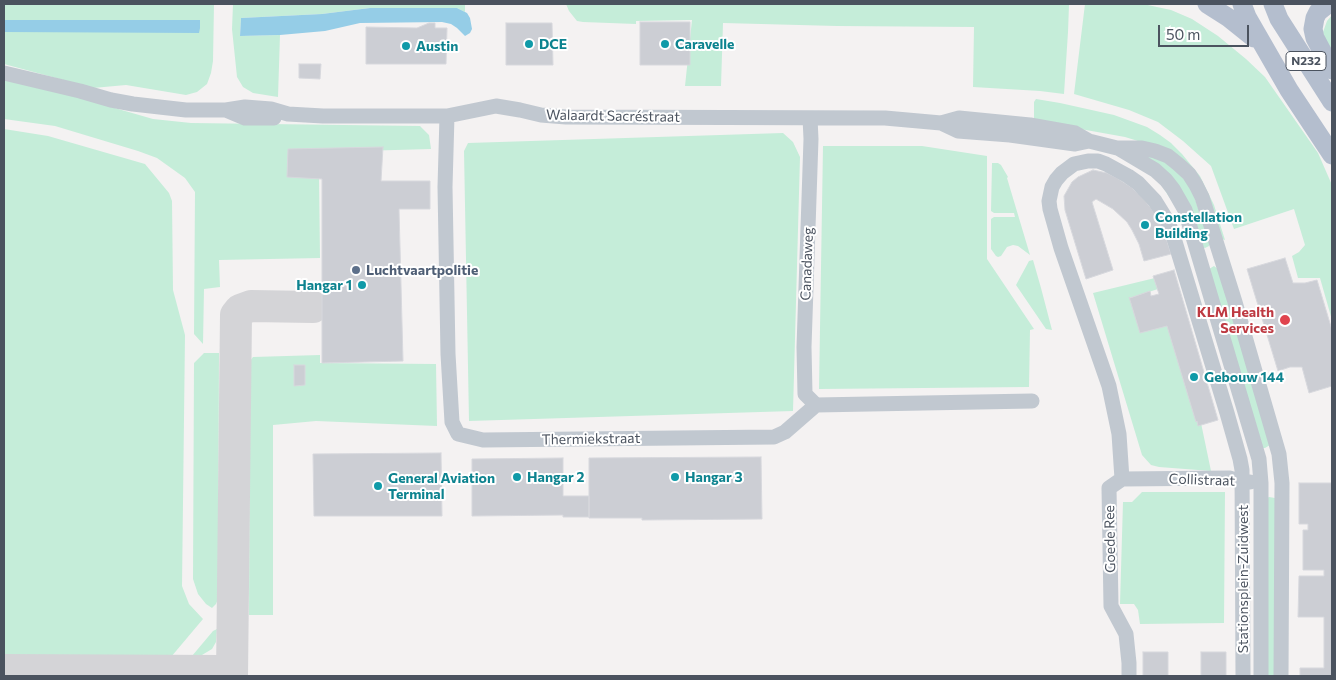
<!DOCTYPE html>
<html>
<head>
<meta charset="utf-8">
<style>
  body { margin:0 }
  #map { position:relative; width:1336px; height:680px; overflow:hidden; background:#f4f2f2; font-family:Commissioner,sans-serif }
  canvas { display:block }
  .frame { position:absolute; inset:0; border:5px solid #4b535f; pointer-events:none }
  .scale { position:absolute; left:1158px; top:25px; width:91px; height:22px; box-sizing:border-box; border:2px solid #4b535f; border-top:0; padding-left:6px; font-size:15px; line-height:18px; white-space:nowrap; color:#4b535f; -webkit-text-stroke:4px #fff; paint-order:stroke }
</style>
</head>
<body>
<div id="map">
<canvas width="1336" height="680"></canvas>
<div class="frame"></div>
<div class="scale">50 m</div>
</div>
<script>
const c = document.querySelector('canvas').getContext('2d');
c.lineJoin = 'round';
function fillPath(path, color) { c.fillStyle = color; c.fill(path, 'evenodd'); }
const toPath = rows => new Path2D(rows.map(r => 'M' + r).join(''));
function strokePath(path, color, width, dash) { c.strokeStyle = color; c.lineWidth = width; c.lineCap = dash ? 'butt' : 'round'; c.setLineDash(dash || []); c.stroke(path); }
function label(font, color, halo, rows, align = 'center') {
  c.font = font + ' Commissioner,sans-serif'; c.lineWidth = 4; c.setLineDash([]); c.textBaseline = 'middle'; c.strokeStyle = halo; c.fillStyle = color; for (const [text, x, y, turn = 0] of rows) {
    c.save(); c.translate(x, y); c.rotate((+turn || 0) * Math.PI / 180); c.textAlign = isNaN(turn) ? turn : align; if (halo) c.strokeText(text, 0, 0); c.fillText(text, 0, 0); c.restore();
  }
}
fillPath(toPath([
  [4,4,214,4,213,61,211,73,207,84,197,92,186,95,126,85,93,88,4,64,4,32,117,32,200,28,200,21,4,20],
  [233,4,465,4,465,12,457,8,370,8,322,14,241,18,240,36,280,35,278,97,253,93,243,87,237,77,232,29],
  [566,4,1044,4,1069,5,1068,32,1064,94,1040,91,973,87,974,27,837,26,723,23,721,86,685,86,692,20,636,21,636,24,583,22,577,21,569,11],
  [1085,4,1143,4,1171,10,1192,19,1218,36,1246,59,1265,77,1318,153,1332,185,1332,320,1320,278,1298,278,1292,256,1299,252,1305,245,1294,209,1234,229,1211,166,1183,141,1158,122,1129,110,1074,94],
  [1332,15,1332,55,1325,39,1323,32,1327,21],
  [4,80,52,90,153,119,191,123,420,126,429,135,431,149,288,153,288,175,319,175,320,258,219,260,220,287,204,289,203,344,194,334,195,192,185,178,157,158,138,151,55,126,4,119],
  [1036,99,1060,103,1114,115,1147,127,1160,135,1171,143,1182,154,1200,176,1214,205,1225,240,1219,238,1208,204,1151,145,1125,137,1036,121,1034,120,1034,102],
  [4,129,48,136,145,164,169,193,172,201,173,290,185,335,182,586,189,604,203,619,171,657,4,655],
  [783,133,793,142,800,157,793,411,469,421,464,151,468,143],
  [823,146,922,146,987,156,987,259,1034,329,1030,330,1029,387,819,389],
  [1141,154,1165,161,1177,170,1191,187,1210,244,1209,246,1205,248,1202,247],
  [992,163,998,163,1001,165,1008,177,1007,178,1030,255,1018,246,1013,245,1007,247,1001,256,998,257,996,256,991,249,991,219,994,217,1015,217,1014,213,994,213,991,211],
  [1033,260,1041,288,1052,330,1046,329,1016,285,1029,261],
  [1214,266,1218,269,1270,445,1265,448,1263,448,1209,269],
  [1155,278,1158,289,1130,298,1140,329,1168,321,1201,423,1211,471,1159,467,1151,465,1142,455,1093,293],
  [204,353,219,353,218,599,216,604,212,608,206,604,198,594,193,579,194,363],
  [320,355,320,363,436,364,437,426,316,421,273,425,273,615,249,615,250,361,253,357],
  [1142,492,1225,492,1224,623,1140,624,1138,610,1134,604,1120,604,1123,502,1132,502],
  [1269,497,1275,498,1276,676,1267,676,1267,498],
  [217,629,216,642,212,649,202,655,192,656,213,631]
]), '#c5edd9');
fillPath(toPath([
  [370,8,457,8,467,13,470,18,472,29,470,33,465,36,457,28,451,24,442,22,360,23,325,31,280,35,240,36,241,18,322,14],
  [4,20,200,20,200,28,199,33,4,32]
]), '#95cde7');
strokePath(toPath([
  [4,670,221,671,228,676],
  [232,676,236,315,240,310,251,306,313,307]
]), '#d4d4d7', 32);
const building = toPath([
  [640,22,690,22,690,65,640,65,640,22],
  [429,23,435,23,435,28,447,28,446,64,366,64,366,27,417,28,429,23],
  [506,23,552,23,553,65,506,65,506,23],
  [299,64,321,64,320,79,299,78,299,64],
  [383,147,381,181,430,181,430,209,399,209,403,361,322,363,322,179,287,177,288,149,383,147],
  [1093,170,1107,173,1117,178,1131,187,1140,195,1151,208,1163,228,1171,254,1144,261,1139,244,1132,230,1127,222,1113,209,1096,199,1092,202,1113,270,1086,279,1065,210,1064,196,1072,182,1078,177,1093,170],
  [1285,258,1293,283,1305,283,1317,280,1332,330,1332,386,1309,393,1302,367,1290,367,1278,371,1247,269,1285,258],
  [1174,270,1218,420,1198,426,1197,421,1196,422,1167,326,1140,333,1129,297,1130,298,1150,291,1151,296,1159,294,1153,276,1174,270],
  [294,365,305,365,305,385,294,386,294,365],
  [441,453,442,516,314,516,313,454,441,453],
  [761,457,762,519,642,520,642,518,589,518,589,458,761,457],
  [563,458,563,496,589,496,589,517,563,517,563,515,472,516,472,459,563,458],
  [1299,483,1332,483,1332,676,1300,676,1300,668,1324,668,1324,617,1298,617,1299,576,1324,576,1324,570,1303,570,1303,530,1308,530,1308,524,1299,524,1299,483],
  [1143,652,1168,652,1168,676,1143,676,1143,652],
  [1201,652,1226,652,1226,676,1201,676,1201,652]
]);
fillPath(building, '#ccced4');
strokePath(building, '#d7d8dd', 1);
strokePath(toPath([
  [4,73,80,91,111,100,133,104,186,110,226,110,245,107,271,109,288,114,323,116,447,116,496,106,520,110,541,115,566,117,885,118,941,123,959,118,1030,125,1075,133,1089,141,1117,148,1142,148,1155,151,1168,156,1178,164,1189,174,1196,185,1202,197,1235,302,1279,454,1282,483,1281,676],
  [226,110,245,118,274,118],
  [447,116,445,187,448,354,452,422,458,434,483,440,774,437,785,432,816,405,1032,401],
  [810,118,811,139,804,347,805,394,816,405],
  [941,123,958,131,1010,135,1075,144,1089,141],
  [1118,148,1155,170,1166,180,1173,189,1185,210,1259,459,1261,483,1261,676],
  [1122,479,1119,434,1109,386,1061,248,1050,209,1049,201,1052,187,1056,180,1062,173,1074,164,1088,161,1098,161,1106,164,1128,176,1138,183,1155,201,1168,222,1173,235,1227,413,1240,459,1242,470,1243,676],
  [1122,479,1109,488,1111,606,1126,634,1129,663,1129,676],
  [1122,479,1230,478,1242,482,1250,482]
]), '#c1c8d0', 15);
strokePath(toPath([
  [1207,4,1229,18,1254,38],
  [1242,4,1247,17,1289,90,1332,155],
  [1273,4,1279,19,1332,102],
  [1328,4,1318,12,1315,18,1313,29,1315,38,1332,70]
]), '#b4bece', 19);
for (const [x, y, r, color] of [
  [529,44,5,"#0f9aa8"],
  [665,44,5,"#0f9aa8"],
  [406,46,5,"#0f9aa8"],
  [1145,225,5,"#0f9aa8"],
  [356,270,5,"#5c6f8a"],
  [362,285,5,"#0f9aa8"],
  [1285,320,6,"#e0444e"],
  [1194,377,5,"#0f9aa8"],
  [517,477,5,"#0f9aa8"],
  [675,477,5,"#0f9aa8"],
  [378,486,5,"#0f9aa8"]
]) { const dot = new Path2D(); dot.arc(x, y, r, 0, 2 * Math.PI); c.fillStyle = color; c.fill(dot); strokePath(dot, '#fff', 2); }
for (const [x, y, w] of [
  [1306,61,40]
]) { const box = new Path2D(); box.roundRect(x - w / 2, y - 9.5, w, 19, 4); c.fillStyle = '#fff'; c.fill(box); strokePath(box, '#4b535f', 1); }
label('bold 12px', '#4b535f', null, [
  ["N232",1306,61]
]);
label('bold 14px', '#0d838f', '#fff', [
  ["DCE",539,44],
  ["Caravelle",675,44],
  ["Austin",416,46],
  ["Constellation",1155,217],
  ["Building",1155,233],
  ["Hangar 1",352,285,"right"],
  ["Gebouw 144",1204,377],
  ["Hangar 2",527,477],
  ["Hangar 3",685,477],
  ["General Aviation",388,478],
  ["Terminal",388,494]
], 'left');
label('14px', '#4b535f', '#fff', [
  ["Walaardt Sacréstraat",613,116,1],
  ["Canadaweg",807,264,-88],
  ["Thermiekstraat",591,439,-1],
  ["Collistraat",1202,480,2],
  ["Goede Ree",1110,539,-91],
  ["Stationsplein-Zuidwest",1243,579,-90]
]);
label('bold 14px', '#4e5e75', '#fff', [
  ["Luchtvaartpolitie",366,270]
], 'left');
label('bold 14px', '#be3a42', '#fff', [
  ["KLM Health",1274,312],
  ["Services",1274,328]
], 'right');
</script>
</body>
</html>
